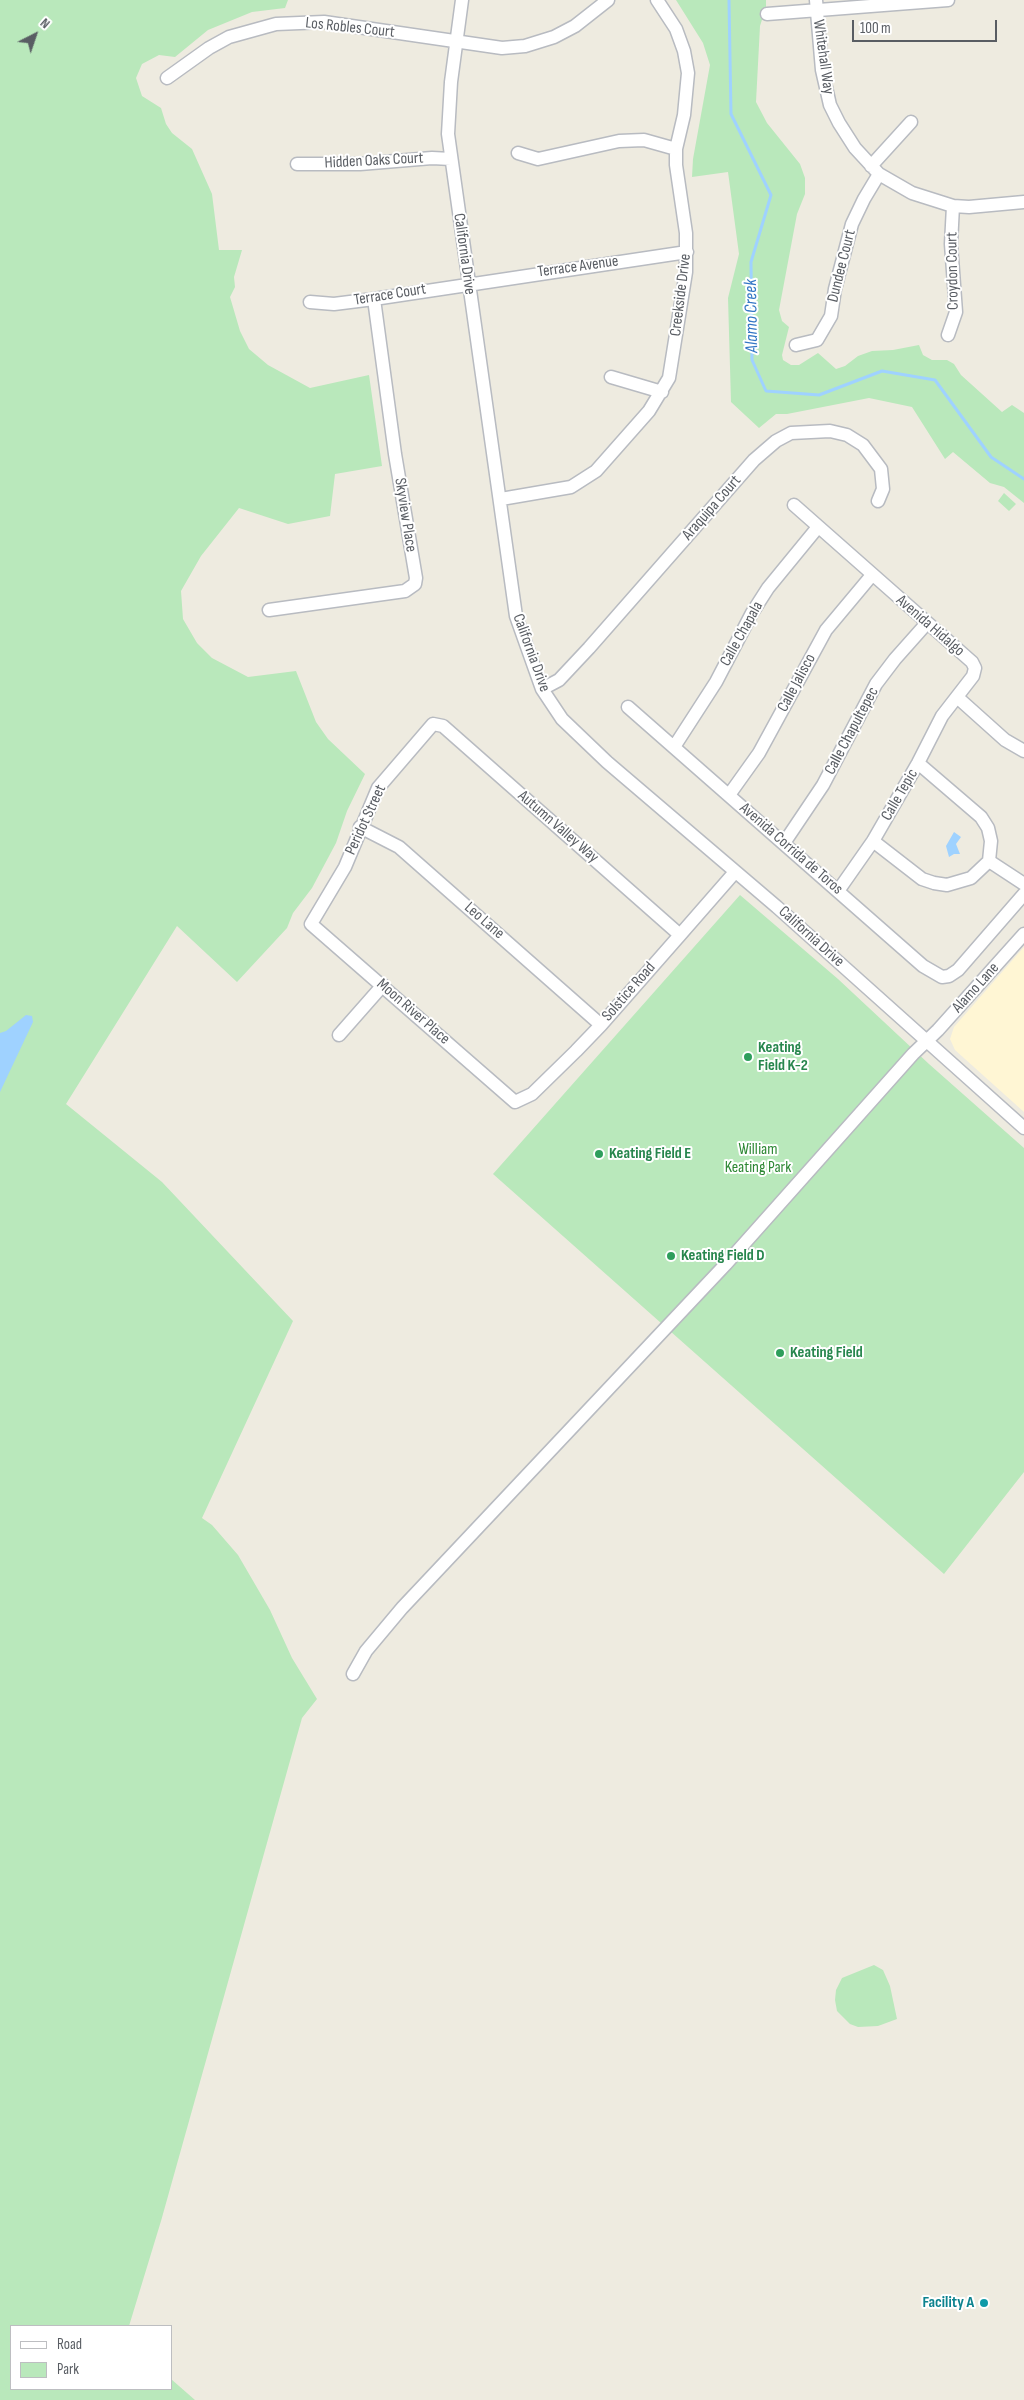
<!DOCTYPE html>
<html>
<head>
<meta charset="utf-8">
<style>
  body { margin:0 }
  #map { position:relative; width:1024px; height:2400px; overflow:hidden; background:#eeebe0; font-family:"Sofia Sans Condensed",sans-serif }
  canvas { display:block }
  .legend { position:absolute; left:10px; top:2325px; width:162px; height:65px; box-sizing:border-box; background:#fff; border:1px solid #bdbec1; margin:0; padding:6px 9px; list-style:none; font-size:15px; color:#595d63 }
  .legend li { display:flex; align-items:center; gap:10px; height:25px }
  .legend b { width:25px; border:1px solid #bdbec1 }
  .north { position:absolute; left:10px; top:10px; width:50px; height:50px; -webkit-text-stroke:4px #fff; paint-order:stroke; rotate:41deg; font-size:14px; font-weight:700; line-height:20px; text-align:center; color:#595d63 }
  .north::after { content:''; display:block; margin:auto; width:18px; height:22px; background:#595d63; clip-path:polygon(50% 0,100% 100%,50% 72%,0 100%) }
  .scale { position:absolute; left:852px; top:20px; width:145px; height:22px; box-sizing:border-box; border:2px solid #595d63; border-top:0; padding-left:6px; font-size:15px; line-height:18px; white-space:nowrap; color:#595d63; -webkit-text-stroke:4px #fff; paint-order:stroke }
</style>
</head>
<body>
<div id="map">
<canvas width="1024" height="2400"></canvas>
<ul class="legend">
<li><b style="height:6px;background:#fff"></b>Road</li>
<li><b style="height:14px;background:#b9e8bb"></b>Park</li>
</ul>
<div class="north">N</div>
<div class="scale">100 m</div>
</div>
<script>
const c = document.querySelector('canvas').getContext('2d');
c.lineJoin = 'round';
function fillPath(path, color) { c.fillStyle = color; c.fill(path, 'evenodd'); }
const toPath = rows => new Path2D(rows.map(r => 'M' + r).join(''));
function strokePath(path, color, width, dash) { c.strokeStyle = color; c.lineWidth = width; c.lineCap = dash ? 'butt' : 'round'; c.setLineDash(dash || []); c.stroke(path); }
function label(font, color, halo, rows, align = 'center') {
  c.font = font + ' "Sofia Sans Condensed",sans-serif'; c.lineWidth = 4; c.setLineDash([]); c.textBaseline = 'middle'; c.strokeStyle = halo; c.fillStyle = color; for (const [text, x, y, turn = 0] of rows) {
    c.save(); c.translate(x, y); c.rotate((+turn || 0) * Math.PI / 180); c.textAlign = isNaN(turn) ? turn : align; if (halo) c.strokeText(text, 0, 0); c.fillText(text, 0, 0); c.restore();
  }
}
fillPath(toPath([
  [1024,947,1024,1112,955,1050,950,1039,954,1027]
]), '#fff6d4');
fillPath(toPath([
  [0,0,288,0,285,8,252,12,208,30,175,57,159,55,142,64,136,78,142,96,161,108,166,124,172,133,192,149,212,194,219,250,242,250,234,277,235,287,230,297,240,331,249,349,268,365,310,388,369,375,382,466,335,474,330,516,288,524,239,508,201,556,181,591,183,619,197,643,212,658,248,677,296,671,316,722,328,739,365,774,347,811,336,843,312,888,293,913,287,928,237,982,177,926,66,1104,162,1182,293,1321,202,1518,212,1525,238,1555,270,1610,292,1658,317,1699,302,1718,161,2221,129,2326,11,2326,11,2389,171,2389,171,2379,195,2400,0,2400],
  [676,0,766,0,766,7,760,26,756,102,767,123,800,164,805,178,805,194,797,214,779,310,782,321,789,327,782,355,783,360,791,365,799,365,818,353,836,369,845,366,858,356,872,351,893,350,919,345,923,355,932,360,947,360,954,364,961,375,1002,412,1012,405,1024,413,1024,503,1004,487,990,483,953,452,945,459,912,407,869,398,787,414,776,414,759,428,731,402,728,298,739,254,728,172,692,177,693,159,710,65,703,43],
  [1004,493,1016,504,1009,511,998,501],
  [740,895,838,979,929,1064,1024,1148,1024,1472,944,1574,493,1174],
  [874,1965,883,1970,890,1986,897,2019,878,2026,858,2027,850,2024,837,2011,835,2000,836,1990,842,1978]
]), '#b9e8bb');
fillPath(toPath([
  [954,832,961,837,956,844,960,854,954,854,949,857,946,846],
  [26,1015,32,1016,33,1022,0,1092,0,1033,6,1031]
]), '#9fd2ff');
strokePath(toPath([
  [729,0,731,114,771,195,751,262,752,360,766,391,819,395,882,371,935,380,991,457,1024,479]
]), '#9fd2ff', 3);
const minor = toPath([
  [462,0,451,82,448,134,516,616,542,689,562,719,607,762,777,907,1024,1128],
  [816,0,822,70,830,105,839,123,855,148,879,174,912,193,953,206,969,207,1024,202],
  [767,14,948,0],
  [167,78,209,48,229,37,276,24,324,22,502,48,525,46,554,37,575,26,608,0],
  [518,153,538,159,619,141,644,140,676,149],
  [297,164,360,164,432,158,451,159],
  [871,166,911,122],
  [310,302,334,304,374,299,687,252],
  [948,335,956,312,951,244,953,206],
  [796,345,817,340,831,316,835,289,852,224,864,199,879,174],
  [611,377,662,392],
  [501,499,571,487,596,471,649,411,669,378,686,272,686,233,676,165,676,149,684,115,688,73,684,51,676,29,657,0],
  [794,505,972,662,975,668,973,676,942,716,918,763,873,841,838,891],
  [269,610,405,591,415,584,416,578,395,454,374,299],
  [542,689,559,680,589,648,754,460,776,441,791,433,830,431,847,435,863,445,881,469,883,489,878,501],
  [957,697,1005,740,1024,751],
  [628,707,923,966,942,977,949,976,958,970,1024,894],
  [674,747,716,682,752,613,768,588,818,527],
  [729,795,759,753,826,630,872,575],
  [360,827,399,847,601,1025],
  [873,841,922,879,934,883,947,885,971,878,989,861,991,841,988,828,981,817,918,763],
  [784,843,823,785,876,684,895,659,927,623],
  [989,861,1024,884],
  [680,935,443,726,433,724,378,788,345,867,311,924,515,1102,532,1094,576,1051,601,1025,680,935,735,872],
  [339,1035,383,985],
  [353,1674,366,1651,402,1608,726,1264,913,1054,938,1030,1024,934]
]);
strokePath(minor, '#b8bbc1', 15);
strokePath(minor, '#fff', 12);
for (const [x, y, r, color] of [
  [748,1057,5,"#2e9e5b"],
  [599,1154,5,"#2e9e5b"],
  [671,1256,5,"#2e9e5b"],
  [780,1353,5,"#2e9e5b"],
  [984,2303,5,"#0f9aa8"]
]) { const dot = new Path2D(); dot.arc(x, y, r, 0, 2 * Math.PI); c.fillStyle = color; c.fill(dot); strokePath(dot, '#fff', 2); }
label('16px', '#595d63', '#fff', [
  ["Los Robles Court",350,28,6],
  ["Whitehall Way",823,57,82],
  ["Hidden Oaks Court",374,161,-3],
  ["California Drive",464,254,82],
  ["Dundee Court",842,266,-76],
  ["Terrace Avenue",578,267,-8],
  ["Croydon Court",953,271,-91],
  ["Terrace Court",390,295,-9],
  ["Creekside Drive",681,295,-83],
  ["Araquipa Court",712,508,-49],
  ["Skyview Place",405,515,81],
  ["Avenida Hidalgo",930,626,41],
  ["Calle Chapala",742,634,-61],
  ["California Drive",531,653,70],
  ["Calle Jalisco",797,683,-62],
  ["Calle Chapultepec",852,731,-62],
  ["Calle Tepic",900,795,-60],
  ["Peridot Street",366,820,-65],
  ["Autumn Valley Way",558,827,41],
  ["Avenida Corrida de Toros",791,849,41],
  ["Leo Lane",484,921,41],
  ["California Drive",811,937,42],
  ["Alamo Lane",976,988,-48],
  ["Solstice Road",629,992,-49],
  ["Moon River Place",413,1012,41]
]);
label('bold 16px', '#27864d', '#fff', [
  ["Keating",758,1048],
  ["Field K-2",758,1066],
  ["Keating Field E",609,1154],
  ["Keating Field D",681,1256],
  ["Keating Field",790,1353]
], 'left');
label('16px', '#2d8733', '#fff', [
  ["William",758,1150],
  ["Keating Park",758,1168]
]);
label('bold 16px', '#0d838f', '#fff', [
  ["Facility A",974,2303]
], 'right');
label('italic 18px', '#3477c5', '#fff', [
  ["Alamo Creek",752,316,-91]
]);
</script>
</body>
</html>
